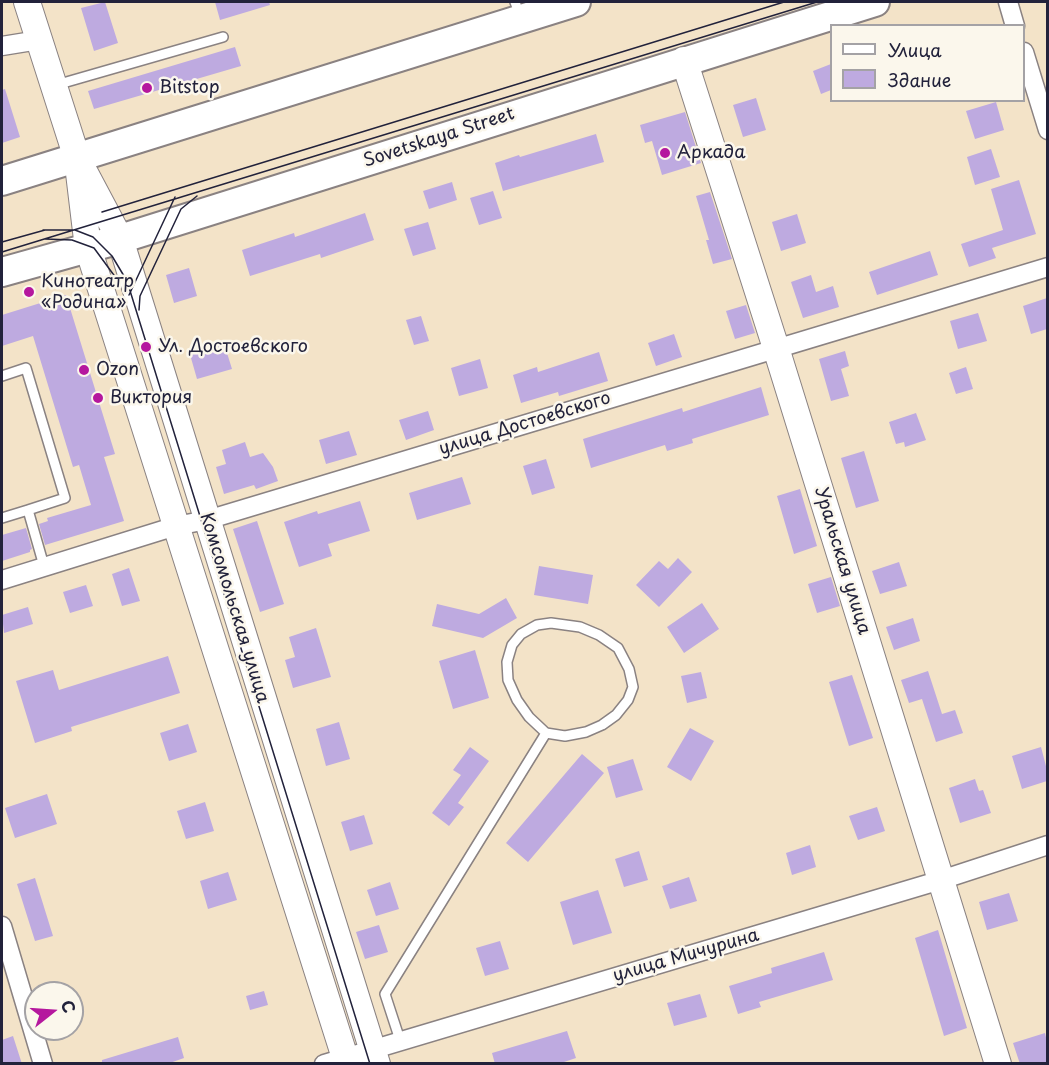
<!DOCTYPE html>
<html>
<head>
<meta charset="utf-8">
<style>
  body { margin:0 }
  #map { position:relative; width:1049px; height:1065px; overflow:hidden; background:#f3e3c8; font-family:"Playpen Sans",sans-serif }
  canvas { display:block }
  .frame { position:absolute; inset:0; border:3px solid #22223b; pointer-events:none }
  .legend { position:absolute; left:830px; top:24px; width:195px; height:78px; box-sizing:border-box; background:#fbf7ec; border:2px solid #a4a2a5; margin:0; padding:8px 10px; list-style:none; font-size:18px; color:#22223b }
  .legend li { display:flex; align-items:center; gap:12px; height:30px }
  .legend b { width:30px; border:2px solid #a4a2a5 }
  .north { position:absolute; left:24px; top:981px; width:60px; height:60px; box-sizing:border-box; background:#fbf7ec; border:2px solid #a4a2a5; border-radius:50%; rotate:73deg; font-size:16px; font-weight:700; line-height:24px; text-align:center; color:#22223b }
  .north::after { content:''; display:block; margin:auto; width:21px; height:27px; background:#b5179e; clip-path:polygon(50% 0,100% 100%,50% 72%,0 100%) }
</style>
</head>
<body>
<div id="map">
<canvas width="1049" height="1065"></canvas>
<div class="frame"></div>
<ul class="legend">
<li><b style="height:8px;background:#fff"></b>Улица</li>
<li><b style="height:16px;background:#beaae0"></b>Здание</li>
</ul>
<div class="north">С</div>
</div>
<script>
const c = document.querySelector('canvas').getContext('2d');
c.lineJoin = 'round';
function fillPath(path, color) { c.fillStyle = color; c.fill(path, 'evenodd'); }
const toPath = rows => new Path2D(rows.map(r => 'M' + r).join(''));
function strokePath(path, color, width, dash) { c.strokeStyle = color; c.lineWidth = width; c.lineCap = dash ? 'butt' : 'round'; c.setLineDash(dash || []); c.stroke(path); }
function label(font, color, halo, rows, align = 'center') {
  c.font = font + ' "Playpen Sans",sans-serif'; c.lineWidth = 5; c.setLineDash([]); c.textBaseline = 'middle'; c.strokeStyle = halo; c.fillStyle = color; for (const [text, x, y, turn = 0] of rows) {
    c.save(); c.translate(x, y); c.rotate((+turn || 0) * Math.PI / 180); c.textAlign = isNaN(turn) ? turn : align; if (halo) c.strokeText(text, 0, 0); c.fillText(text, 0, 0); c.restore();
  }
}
fillPath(toPath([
  [105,2,118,43,94,51,81,8],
  [215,2,269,2,270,5,220,20],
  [235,47,241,66,94,109,88,91],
  [831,64,831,90,821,94,813,71],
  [5,89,20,137,2,143,2,90],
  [756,98,766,130,743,137,733,105],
  [996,102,1004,130,975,139,966,111],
  [685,112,701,163,662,175,652,141,645,143,640,125],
  [596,134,604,162,503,191,495,163,519,155,520,157],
  [991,149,1000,177,975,185,967,157],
  [1019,180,1036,234,992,248,996,258,969,267,961,244,1003,230,991,189],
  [452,182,457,200,429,209,423,191],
  [493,191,502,218,479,225,470,198],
  [710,192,732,259,713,264,706,240,709,240,696,196],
  [365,213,374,240,321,258,320,254,250,276,242,250,294,233,295,237],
  [797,214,806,243,781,251,772,222],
  [428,222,436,249,413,256,404,229],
  [930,251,938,275,877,295,869,272],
  [189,268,197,296,174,303,166,275],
  [811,275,816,292,833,286,839,307,803,318,791,282],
  [66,295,115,454,104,457,124,521,45,545,39,524,48,521,47,518,91,505,79,465,73,467,33,336,2,346,2,315],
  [1047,298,1047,329,1031,334,1023,306],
  [746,305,755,333,735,339,726,311],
  [978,313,987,341,958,349,950,321],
  [421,316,429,341,414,345,406,320],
  [674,334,682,357,656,366,648,343],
  [223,340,232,369,197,379,189,351],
  [845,351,849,366,841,369,849,396,831,401,819,359],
  [599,352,608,381,559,396,558,392,521,403,513,375,537,367,538,372],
  [480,359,488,388,459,396,451,368],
  [966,367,973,389,956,394,949,373],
  [761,387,769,415,692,439,693,443,667,451,665,445,591,468,583,439,682,408,683,412],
  [428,411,434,430,406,440,399,420],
  [916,413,926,440,905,447,904,442,896,444,889,422],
  [349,431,357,455,326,464,319,440],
  [245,442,250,457,263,453,273,467,278,481,256,489,254,485,224,494,216,467,226,464,222,450],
  [864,451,879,501,856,508,841,458],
  [546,459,555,488,532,495,523,466],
  [462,477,471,504,417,520,409,493],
  [800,489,817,546,794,554,777,496],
  [360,501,370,531,328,544,332,556,299,567,284,522,317,511,318,514],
  [257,521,284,604,260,612,233,529],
  [26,528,32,549,30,550,30,552,2,561,2,535],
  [678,558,692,572,659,607,636,585,659,561,668,569],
  [899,562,907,586,880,594,872,571],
  [539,566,593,575,588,604,534,595],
  [129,568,140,601,122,606,112,574],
  [831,577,840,606,817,613,808,584],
  [86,585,93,606,70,613,63,592],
  [506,598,517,618,483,638,432,626,437,604,479,614],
  [702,603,719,629,684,653,667,627],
  [28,607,33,624,4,633,2,615],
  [913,618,920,641,894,650,886,627],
  [316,628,331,677,293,688,285,660,295,657,289,637],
  [475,650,489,698,453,709,439,661],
  [168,656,180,693,71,727,72,731,35,743,16,681,53,670,59,690],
  [928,671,942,714,955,710,963,733,936,742,922,699,909,703,901,680],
  [701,672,707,698,687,703,681,676],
  [852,675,873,738,849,746,829,682],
  [339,722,350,759,326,766,316,729],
  [188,724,197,752,169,761,160,733],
  [690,728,714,741,691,781,667,767],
  [470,747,489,761,458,803,464,807,449,826,432,813,461,775,453,770],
  [1041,747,1047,770,1047,781,1022,789,1012,756],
  [582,754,604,773,528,862,506,843],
  [633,759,643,790,616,798,607,767],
  [975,779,979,791,983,790,991,813,960,823,949,788],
  [47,794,57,824,15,838,5,808],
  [205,802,214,831,186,839,177,811],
  [877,807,885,831,858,840,849,816],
  [364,815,373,844,350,851,341,822],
  [810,845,816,867,792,875,786,853],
  [639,851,648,880,624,887,615,859],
  [228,872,237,900,208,909,200,881],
  [689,877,697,901,670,909,662,886],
  [35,878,53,936,35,941,17,884],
  [390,882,399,909,376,916,367,890],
  [598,890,612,933,573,945,560,902],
  [1009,893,1018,921,987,930,979,902],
  [379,925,388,952,365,959,356,932],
  [938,930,967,1028,944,1036,915,938],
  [500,941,509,969,485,976,476,948],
  [824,952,833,980,759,1002,761,1007,738,1014,729,986,772,973,771,968],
  [264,991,268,1005,250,1010,246,996],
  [700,994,707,1017,674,1026,667,1003],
  [567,1031,576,1058,558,1064,495,1064,492,1053],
  [1045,1033,1047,1042,1047,1064,1020,1064,1013,1043],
  [13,1036,22,1064,2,1064,2,1040],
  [178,1037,184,1058,167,1064,102,1064,102,1060]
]), '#beaae0');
const lane = toPath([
  [515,2,520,16],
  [56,85,223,37],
  [2,376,26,368,65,498,28,510,44,566],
  [2,518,28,510],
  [551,623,580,627,599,635,618,648,629,669,633,687,628,700,616,715,602,725,586,732,565,736,546,733,529,717,517,700,508,680,507,662,512,645,521,634,537,625,551,623],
  [400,1040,385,994,546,733]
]);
const street = toPath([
  [1008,2,1015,26],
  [2,46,39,40],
  [1024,52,1048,130],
  [2,580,176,526,207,520,1048,267],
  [2,926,43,1064],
  [324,1064,941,880,1048,845]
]);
const secondary = toPath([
  [27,2,77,158,120,239,377,1064],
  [684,60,776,348,998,1064],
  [79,173,88,248,347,1064]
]);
const primary = toPath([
  [2,181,576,2],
  [2,272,120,239,875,2]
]);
strokePath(lane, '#8a8282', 12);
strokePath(street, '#8a8282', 21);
strokePath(secondary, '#8a8282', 28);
strokePath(primary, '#8a8282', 32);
strokePath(lane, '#fff', 9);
strokePath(street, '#fff', 18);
strokePath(secondary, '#fff', 26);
strokePath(primary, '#fff', 28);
strokePath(toPath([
  [102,212,784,2],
  [43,230,75,230,93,237,112,256,127,281,370,1064],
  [45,239,72,240,94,248,116,278],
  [2,242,45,230],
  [2,252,817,2],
  [129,295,175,197],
  [139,310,140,296,181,209,197,196]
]), '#22223b', 1.5);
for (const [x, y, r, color] of [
  [147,88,6,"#b5179e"],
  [665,153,6,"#b5179e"],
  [29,292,6,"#b5179e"],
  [146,347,6,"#b5179e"],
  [84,370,6,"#b5179e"],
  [98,398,6,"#b5179e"]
]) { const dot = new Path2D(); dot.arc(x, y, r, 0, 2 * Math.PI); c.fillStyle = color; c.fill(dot); strokePath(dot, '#fbf7ec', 2); }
label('18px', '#22223b', '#fbf7ec', [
  ["Bitstop",159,88],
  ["Аркада",677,153],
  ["Кинотеатр",41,282],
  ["«Родина»",41,303],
  ["Ул. Достоевского",158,347],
  ["Ozon",96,370],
  ["Виктория",110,398]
], 'left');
label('18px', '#22223b', '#fbf7ec', [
  ["Sovetskaya Street",439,138,-18],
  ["улица Достоевского",525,424,-17],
  ["Уральская улица",842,561,73],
  ["Комсомольская улица",234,608,73],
  ["улица Мичурина",686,956,-16]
]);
</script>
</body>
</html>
